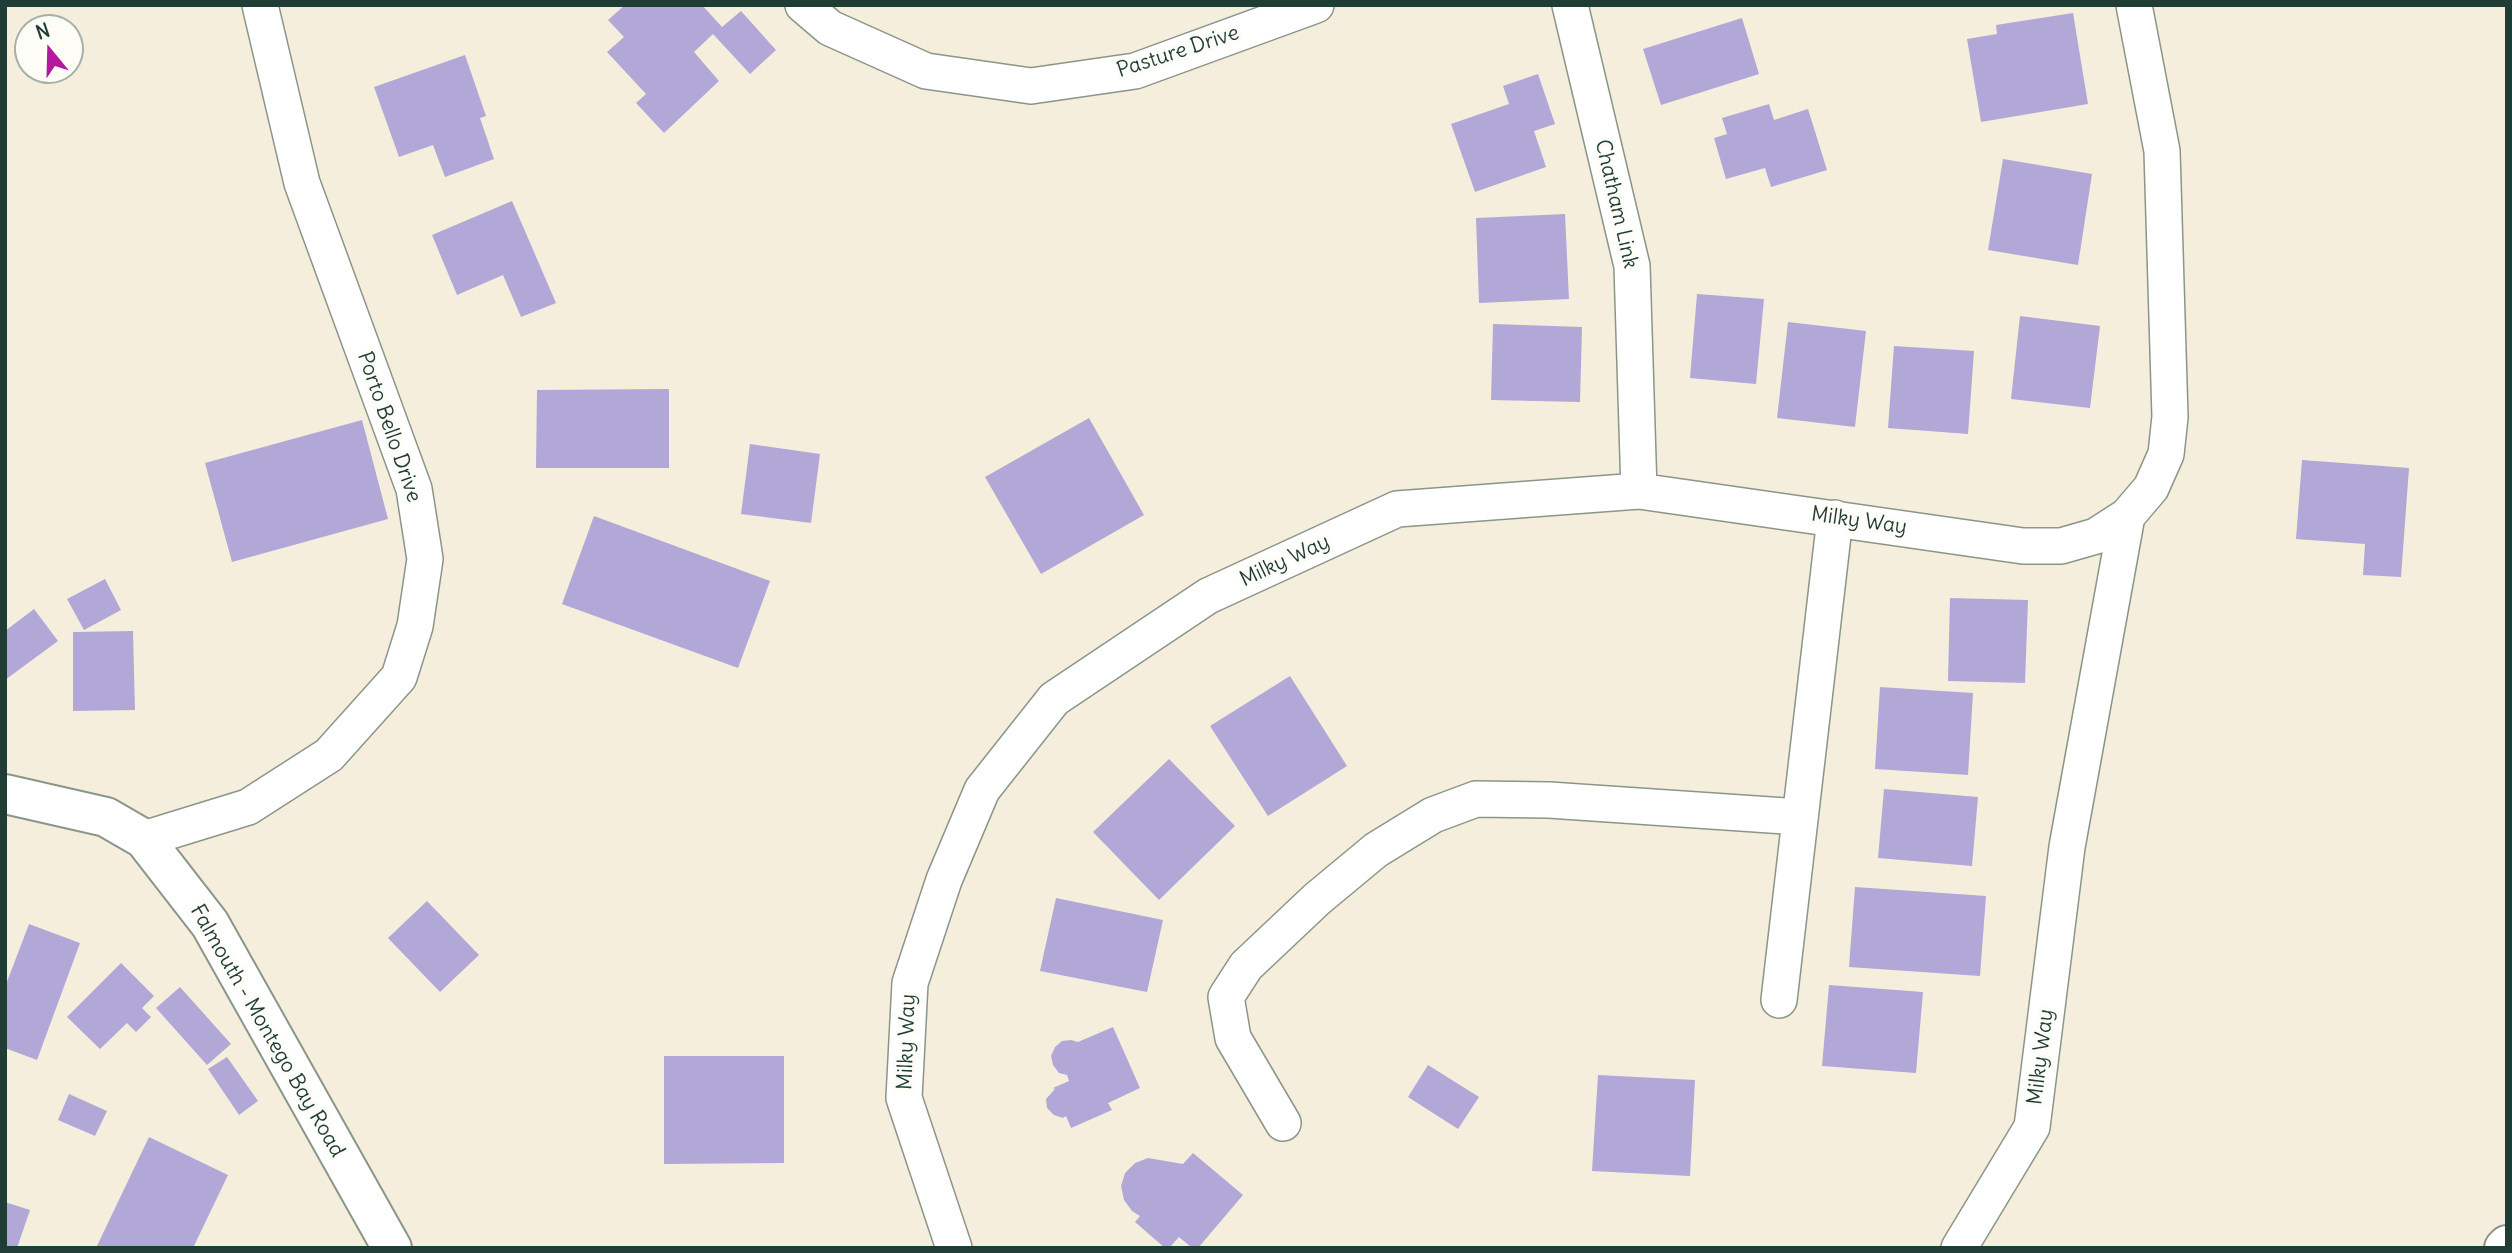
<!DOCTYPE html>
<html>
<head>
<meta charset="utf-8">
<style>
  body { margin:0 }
  #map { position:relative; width:2512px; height:1253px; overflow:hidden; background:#f5eedc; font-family:Delius,sans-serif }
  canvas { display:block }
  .frame { position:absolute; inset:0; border:7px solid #1f3d34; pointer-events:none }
  .north { position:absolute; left:14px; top:14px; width:70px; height:70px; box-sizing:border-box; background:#fdfcf7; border:2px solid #a4b0a9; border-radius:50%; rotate:341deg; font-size:19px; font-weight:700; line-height:28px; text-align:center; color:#1f3d34 }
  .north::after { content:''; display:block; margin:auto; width:24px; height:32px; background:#b5179e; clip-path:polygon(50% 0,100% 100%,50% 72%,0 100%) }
</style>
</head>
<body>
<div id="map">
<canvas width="2512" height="1253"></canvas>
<div class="frame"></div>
<div class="north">N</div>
</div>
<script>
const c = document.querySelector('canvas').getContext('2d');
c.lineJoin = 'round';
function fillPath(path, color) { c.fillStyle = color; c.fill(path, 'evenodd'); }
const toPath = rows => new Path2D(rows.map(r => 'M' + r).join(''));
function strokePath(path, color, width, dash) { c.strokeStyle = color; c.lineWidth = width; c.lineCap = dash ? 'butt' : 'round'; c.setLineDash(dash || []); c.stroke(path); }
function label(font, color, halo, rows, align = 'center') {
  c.font = font + ' Delius,sans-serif'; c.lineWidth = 7; c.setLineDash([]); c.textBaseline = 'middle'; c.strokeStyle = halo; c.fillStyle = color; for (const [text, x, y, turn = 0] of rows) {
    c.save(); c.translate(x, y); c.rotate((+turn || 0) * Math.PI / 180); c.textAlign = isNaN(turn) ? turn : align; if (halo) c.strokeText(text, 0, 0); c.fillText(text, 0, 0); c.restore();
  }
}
fillPath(toPath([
  [625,5,702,5,722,27,741,11,776,50,750,74,713,34,694,52,719,81,664,133,636,103,646,94,607,52,624,37,608,20],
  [2073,13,2088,104,1981,122,1967,39,1997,34,1996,25],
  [1742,18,1759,74,1661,105,1643,49],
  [465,55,486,116,480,118,494,159,445,177,433,145,399,157,374,87],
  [1538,74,1555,124,1534,131,1546,167,1475,192,1451,124,1509,104,1503,86],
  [1769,104,1774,120,1808,109,1827,170,1771,187,1765,168,1726,179,1714,138,1727,134,1722,118],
  [2003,159,2092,174,2078,265,1988,250],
  [512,201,556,303,521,317,503,275,457,295,432,235],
  [1565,214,1569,299,1479,303,1476,218],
  [1697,294,1764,299,1756,384,1690,378],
  [2020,316,2100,326,2090,408,2011,399],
  [1788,322,1866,331,1855,427,1777,418],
  [1493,324,1582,327,1580,402,1491,400],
  [1894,346,1974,351,1968,434,1888,428],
  [669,389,669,468,536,468,537,390],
  [1089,418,1144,515,1041,574,985,477],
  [362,420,388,519,232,562,205,463],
  [750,444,820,454,811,523,741,514],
  [2302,460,2409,468,2401,577,2363,575,2365,544,2296,539],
  [594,516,770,581,738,668,562,604],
  [105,579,121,610,84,630,67,599],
  [1950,598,2028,600,2025,683,1948,681],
  [34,609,58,641,5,680,5,631],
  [133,631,135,710,73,711,73,632],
  [1290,676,1347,766,1268,816,1210,726],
  [1880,687,1973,693,1968,775,1875,769],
  [1169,759,1235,826,1159,900,1093,832],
  [1884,789,1978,797,1972,866,1878,858],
  [1855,887,1986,896,1980,976,1849,967],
  [1056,898,1163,920,1147,992,1040,971],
  [427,901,479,955,440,992,388,938],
  [29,924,80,943,37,1060,5,1048,5,987],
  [121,963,154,996,142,1008,151,1017,136,1032,127,1023,100,1049,67,1017],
  [1829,985,1923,992,1916,1073,1822,1066],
  [180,987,231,1044,207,1065,156,1008],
  [1113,1027,1140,1088,1108,1103,1112,1110,1071,1128,1066,1116,1063,1118,1054,1115,1047,1108,1046,1099,1055,1089,1053,1088,1069,1081,1067,1075,1059,1073,1053,1065,1051,1056,1055,1047,1062,1041,1071,1040,1078,1042],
  [664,1056,784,1056,784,1163,664,1164],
  [227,1057,258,1101,239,1115,208,1069],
  [1428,1065,1479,1097,1458,1129,1408,1097],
  [1598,1075,1695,1080,1690,1176,1592,1171],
  [69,1094,107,1111,95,1136,58,1120],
  [149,1137,228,1175,193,1248,96,1248],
  [1193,1153,1243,1195,1198,1248,1192,1248,1179,1237,1169,1248,1165,1248,1135,1222,1140,1216,1132,1211,1124,1200,1121,1186,1125,1173,1135,1163,1148,1158,1183,1164],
  [5,1202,30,1210,17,1248,5,1248]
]), '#b1a8d7');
const street = toPath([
  [803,5,830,28,926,71,1031,86,1135,71,1316,5],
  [1570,5,1632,266,1639,491],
  [144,839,248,807,329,755,399,677,415,626,425,559,414,489,302,183,260,5],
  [1779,1000,1835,518],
  [1283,1123,1233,1038,1226,997,1246,966,1317,899,1376,850,1433,815,1476,799,1549,800,1800,817],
  [954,1248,904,1098,910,983,944,880,982,790,1054,699,1208,596,1397,509,1639,491,2023,546,2061,546,2096,536,2127,516,2151,488,2166,454,2170,417,2162,151,2134,5],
  [1959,1248,2032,1127,2067,847,2127,516]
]);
const secondary = toPath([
  [5,794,106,817,144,839,210,924,392,1248],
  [2504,1248,2507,1245]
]);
strokePath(street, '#8a9688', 38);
strokePath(secondary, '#8a9688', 42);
strokePath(street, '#fff', 35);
strokePath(secondary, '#fff', 38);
label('21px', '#1f3d34', '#fdfcf7', [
  ["Pasture Drive",1178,52,-18],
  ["Chatham Link",1616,204,77],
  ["Porto Bello Drive",389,427,71],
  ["Milky Way",1859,521,8],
  ["Milky Way",1285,561,-25],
  ["Falmouth - Montego Bay Road",267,1031,60],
  ["Milky Way",907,1042,-88],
  ["Milky Way",2041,1057,-83]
]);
</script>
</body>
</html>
